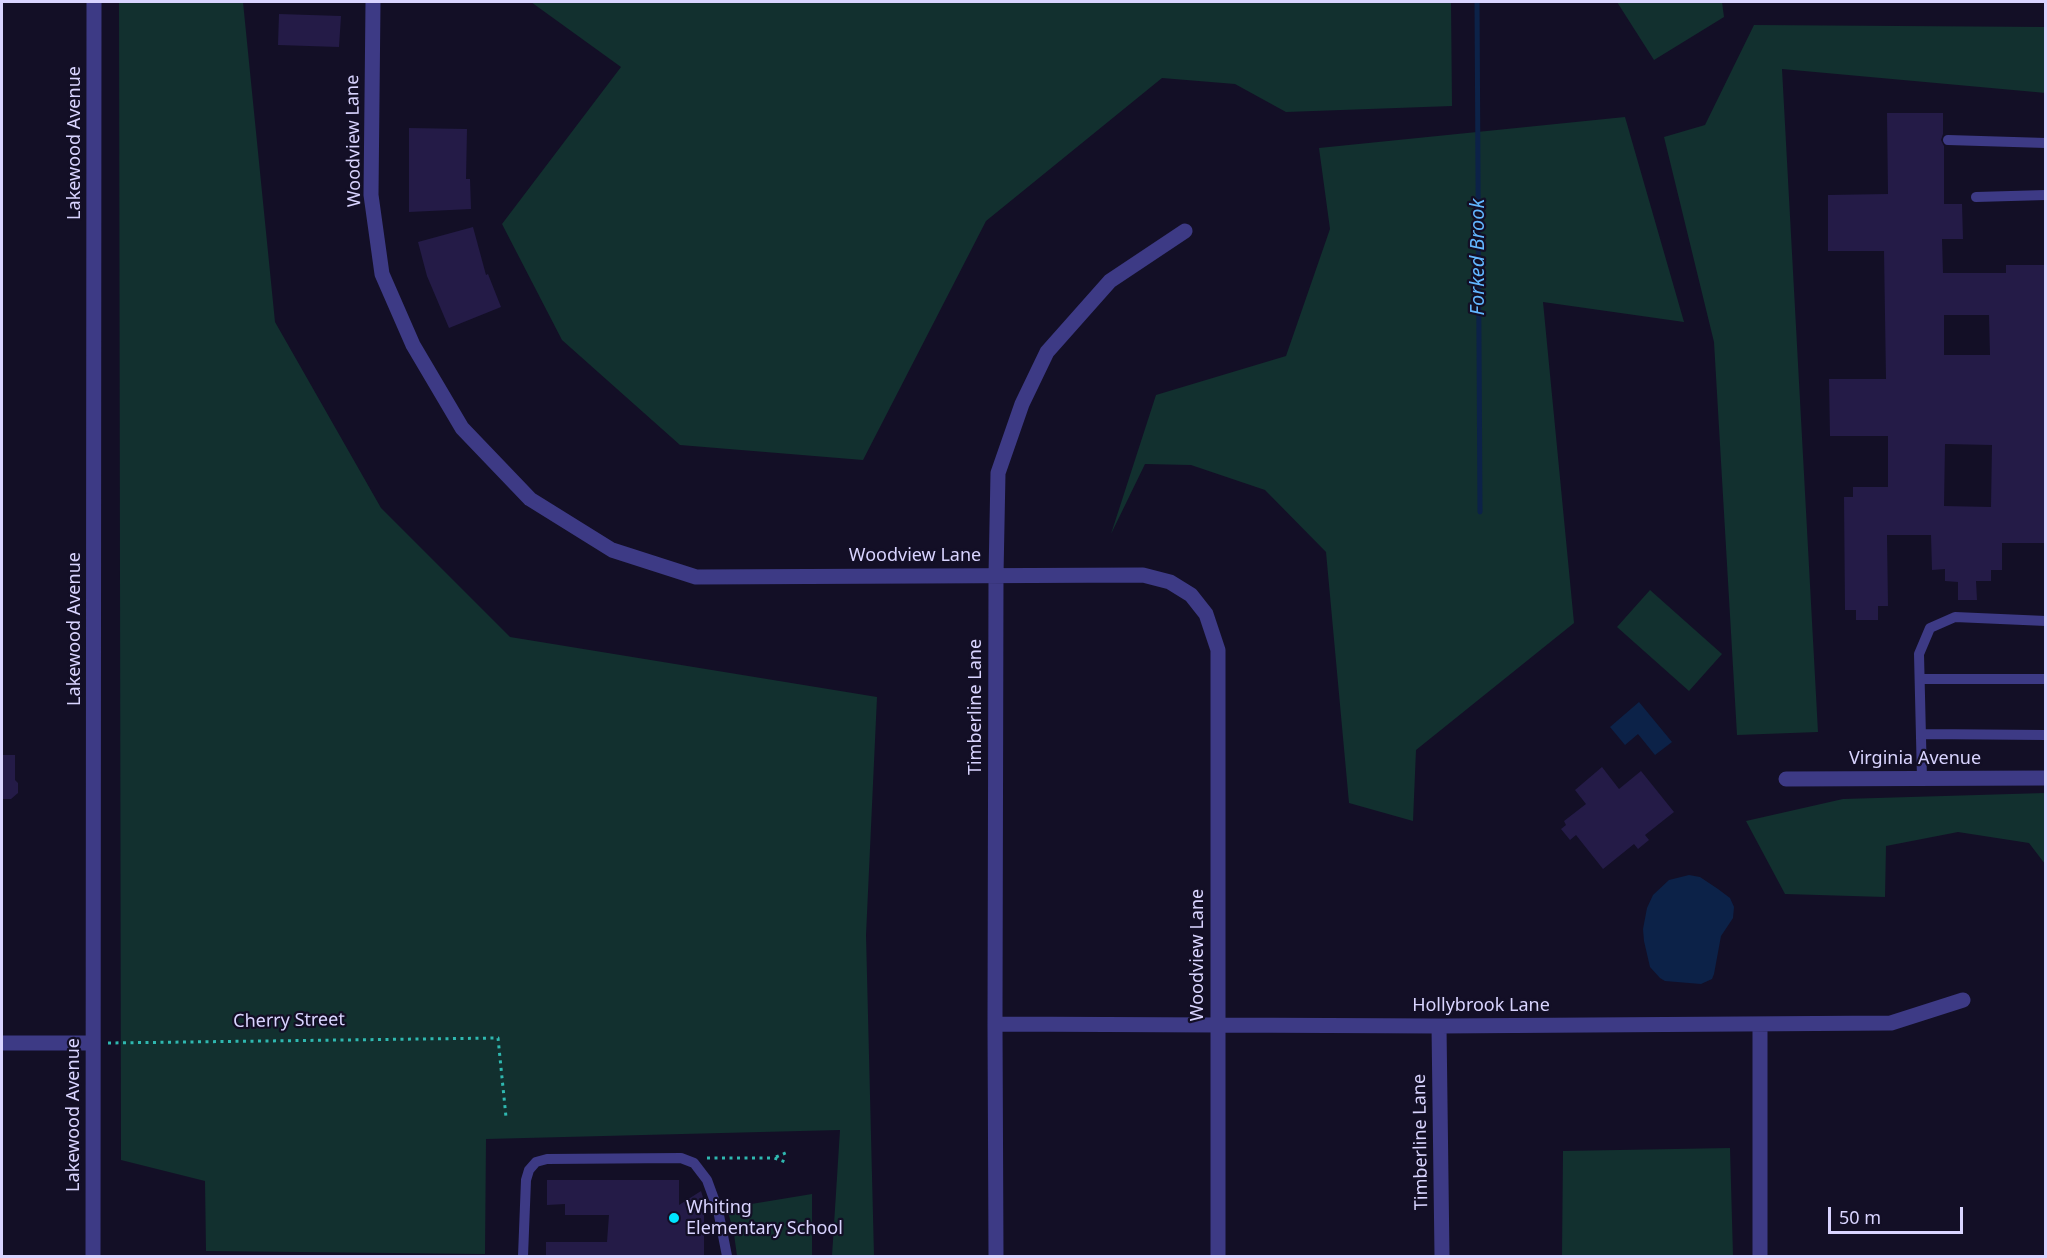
<!DOCTYPE html>
<html>
<head>
<meta charset="utf-8">
<style>
  body { margin:0 }
  #map { position:relative; width:2047px; height:1258px; overflow:hidden; background:#130f26; font-family:"Noto Sans",sans-serif }
  canvas { display:block }
  .frame { position:absolute; inset:0; border:3px solid #d9d4ff; pointer-events:none }
  .scale { position:absolute; left:1828px; top:1207px; width:135px; height:27px; box-sizing:border-box; border:3px solid #d9d4ff; border-top:0; padding-left:8px; font-size:18px; line-height:21px; white-space:nowrap; color:#d9d4ff; -webkit-text-stroke:4px #130f26; paint-order:stroke }
</style>
</head>
<body>
<div id="map">
<canvas width="2047" height="1258"></canvas>
<div class="frame"></div>
<div class="scale">50 m</div>
</div>
<script>
const c = document.querySelector('canvas').getContext('2d');
c.lineJoin = 'round';
function fillPath(path, color) { c.fillStyle = color; c.fill(path, 'evenodd'); }
const toPath = rows => new Path2D(rows.map(r => 'M' + r).join(''));
function strokePath(path, color, width, dash) { c.strokeStyle = color; c.lineWidth = width; c.lineCap = dash ? 'butt' : 'round'; c.setLineDash(dash || []); c.stroke(path); }
function label(font, color, halo, rows, align = 'center') {
  c.font = font + ' "Noto Sans",sans-serif'; c.lineWidth = 4.5; c.setLineDash([]); c.textBaseline = 'middle'; c.strokeStyle = halo; c.fillStyle = color; for (const [text, x, y, turn = 0] of rows) {
    c.save(); c.translate(x, y); c.rotate((+turn || 0) * Math.PI / 180); c.textAlign = isNaN(turn) ? turn : align; if (halo) c.strokeText(text, 0, 0); c.fillText(text, 0, 0); c.restore();
  }
}
fillPath(toPath([
  [119,2,243,2,275,322,381,508,510,637,877,697,866,935,874,1256,832,1256,840,1130,486,1139,485,1254,206,1251,205,1181,121,1160],
  [531,2,1451,2,1452,106,1286,112,1235,84,1162,78,986,221,863,460,680,445,562,340,502,224,621,67],
  [1617,2,1722,2,1724,17,1654,60],
  [1754,25,2045,27,2046,93,1782,69,1818,732,1737,735,1714,342,1664,137,1705,125],
  [1625,117,1684,322,1543,302,1574,623,1416,750,1413,821,1349,803,1326,552,1265,490,1191,465,1145,464,1111,534,1156,395,1286,356,1330,229,1319,148],
  [1650,590,1722,654,1689,691,1617,627],
  [2045,793,2045,864,2029,843,1958,832,1886,846,1885,897,1785,894,1746,821,1843,799],
  [1730,1148,1733,1256,1562,1256,1563,1151],
  [812,1194,812,1256,737,1256,734,1234,727,1208]
]), '#12302f');
fillPath(toPath([
  [1639,702,1672,742,1655,755,1638,734,1625,745,1610,727],
  [1689,875,1700,877,1718,889,1730,898,1734,907,1733,918,1721,936,1714,974,1712,979,1701,984,1665,981,1660,978,1650,967,1644,941,1643,929,1647,908,1653,895,1669,880]
]), '#0c2248');
strokePath(toPath([
  [1477,2,1480,512]
]), '#0c2248', 5);
fillPath(toPath([
  [279,14,341,16,339,47,278,45],
  [1887,113,1943,113,1943,134,1941,140,1944,146,1944,204,1962,204,1963,239,1942,239,1943,273,2006,273,2006,265,2046,265,2046,543,2002,543,2002,570,1991,570,1991,581,1976,581,1977,600,1958,600,1958,582,1945,581,1945,569,1932,570,1931,535,1887,535,1888,606,1878,606,1878,620,1856,620,1856,610,1845,610,1844,497,1853,497,1853,487,1888,487,1888,436,1830,436,1829,379,1886,379,1884,251,1828,251,1828,195,1888,194],
  [1944,315,1989,315,1990,355,1944,355],
  [1945,444,1992,445,1991,507,1944,506],
  [409,128,467,129,466,179,470,179,471,209,409,212],
  [473,227,486,275,488,274,501,307,449,328,427,276,418,242],
  [2,755,15,755,15,780,18,783,18,793,11,799,2,799],
  [1602,767,1619,789,1641,771,1674,812,1645,835,1649,840,1638,849,1634,844,1603,869,1576,835,1570,840,1561,829,1566,825,1564,821,1586,804,1575,790],
  [547,1180,679,1180,679,1205,701,1191,707,1210,704,1210,704,1257,546,1257,546,1242,607,1242,609,1215,565,1215,565,1204,547,1205]
]), '#241b47');
strokePath(toPath([
  [108,1043,498,1038,506,1117],
  [776,1157,788,1152],
  [707,1158,774,1158,788,1163]
]), '#2fb8b0', 3, [3, 4.5]);
strokePath(toPath([
  [1948,140,2046,143],
  [1976,197,2046,195],
  [1920,679,2046,679],
  [1921,734,2046,735],
  [1922,779,1919,654,1930,628,1955,617,2046,621],
  [523,1256,526,1180,529,1170,536,1162,547,1159,681,1158,694,1163,707,1180,718,1210,727,1256]
]), '#3d3a85', 10);
strokePath(toPath([
  [373,2,371,195,382,274,413,345,462,428,530,499,612,550,696,577,1143,575,1170,582,1191,595,1206,614,1218,650,1218,1256],
  [1786,779,2046,778],
  [995,1024,1439,1026,1891,1023,1963,1000],
  [1760,1024,1760,1256],
  [1439,1026,1442,1256],
  [2,1043,93,1043],
  [93,1256,94,2],
  [996,1256,995,1024,996,575,998,473,1022,404,1047,352,1110,281,1185,231]
]), '#3d3a85', 15);
for (const [x, y, r, color] of [
  [674,1218,6,"#00e5ff"]
]) { const dot = new Path2D(); dot.arc(x, y, r, 0, 2 * Math.PI); c.fillStyle = color; c.fill(dot); strokePath(dot, '#130f26', 2); }
label('18px', '#d9d4ff', '#130f26', [
  ["Woodview Lane",354,141,-91],
  ["Lakewood Avenue",75,143,-90],
  ["Woodview Lane",915,556],
  ["Lakewood Avenue",75,629,-90],
  ["Timberline Lane",976,707,-90],
  ["Virginia Avenue",1915,759],
  ["Woodview Lane",1198,955,-90],
  ["Hollybrook Lane",1481,1006],
  ["Cherry Street",289,1021,-1],
  ["Lakewood Avenue",74,1115,-90],
  ["Timberline Lane",1421,1142,-91]
]);
label('18px', '#d9d4ff', '#130f26', [
  ["Whiting",686,1208],
  ["Elementary School",686,1229]
], 'left');
label('italic 20px', '#62b6ff', '#130f26', [
  ["Forked Brook",1478,257,-90]
]);
</script>
</body>
</html>
